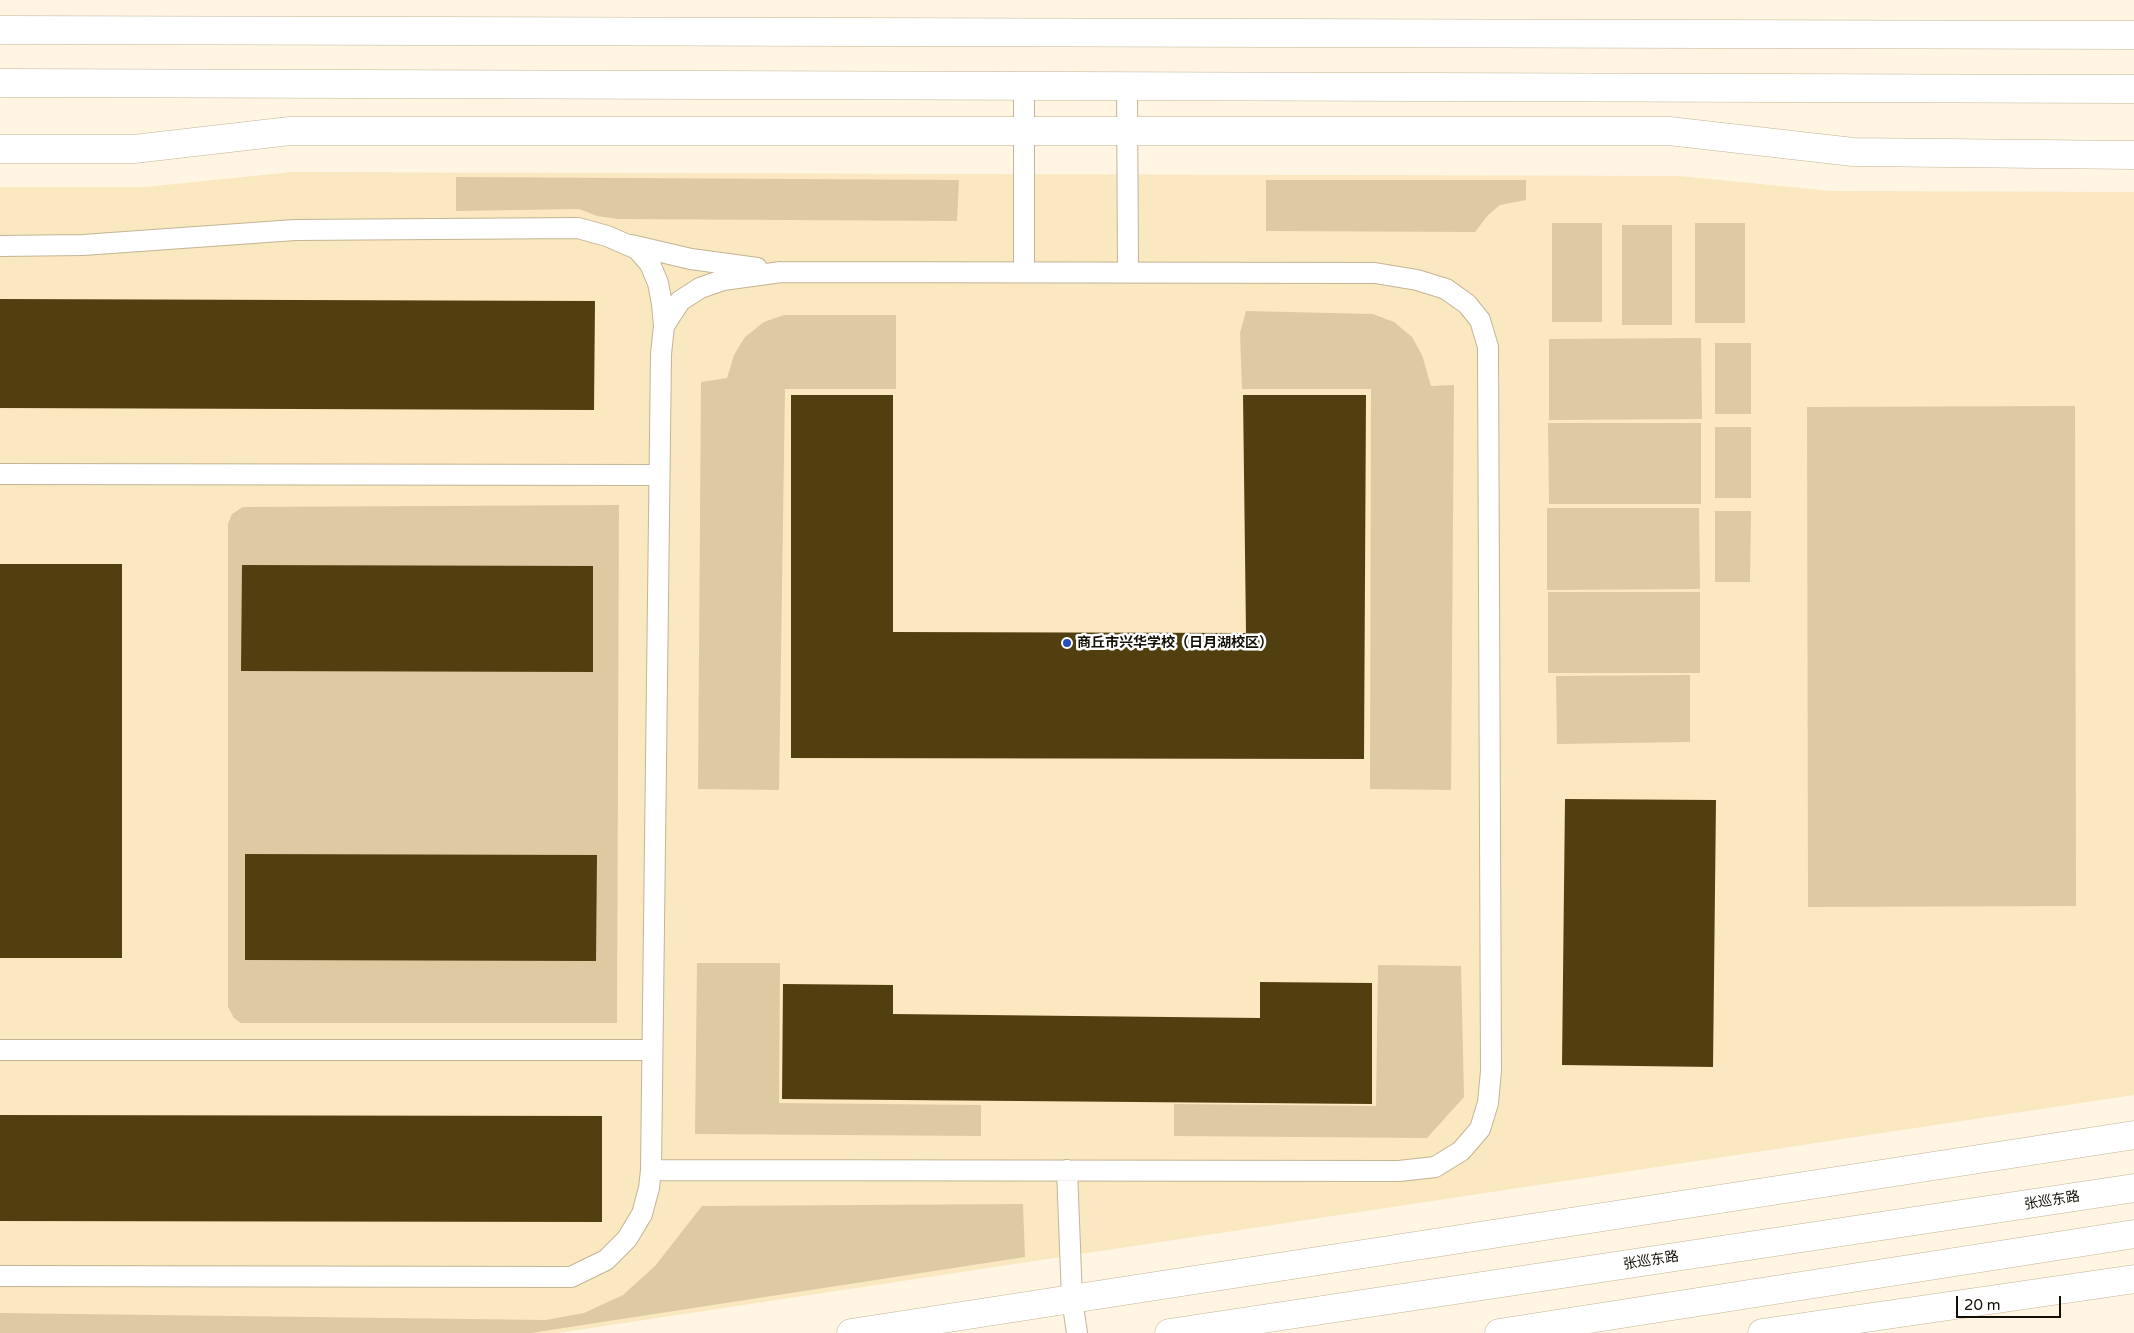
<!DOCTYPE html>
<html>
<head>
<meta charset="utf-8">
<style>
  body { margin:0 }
  #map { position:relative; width:2134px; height:1333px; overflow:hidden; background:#fff5e2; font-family:"Varela Round",sans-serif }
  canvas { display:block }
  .scale { position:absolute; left:1956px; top:1296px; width:105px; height:22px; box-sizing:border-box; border:2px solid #140f05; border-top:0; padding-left:6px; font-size:15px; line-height:18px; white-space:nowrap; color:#140f05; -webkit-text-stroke:4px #fff; paint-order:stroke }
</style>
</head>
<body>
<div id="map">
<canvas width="2134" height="1333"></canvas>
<div class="scale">20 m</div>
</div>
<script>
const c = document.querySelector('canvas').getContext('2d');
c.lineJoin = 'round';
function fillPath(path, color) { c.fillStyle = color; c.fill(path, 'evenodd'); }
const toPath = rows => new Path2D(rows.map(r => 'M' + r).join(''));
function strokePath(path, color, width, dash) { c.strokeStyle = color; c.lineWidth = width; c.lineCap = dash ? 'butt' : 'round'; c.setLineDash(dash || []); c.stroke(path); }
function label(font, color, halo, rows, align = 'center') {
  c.font = font + ' "Varela Round","Noto Sans SC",sans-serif'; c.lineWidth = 5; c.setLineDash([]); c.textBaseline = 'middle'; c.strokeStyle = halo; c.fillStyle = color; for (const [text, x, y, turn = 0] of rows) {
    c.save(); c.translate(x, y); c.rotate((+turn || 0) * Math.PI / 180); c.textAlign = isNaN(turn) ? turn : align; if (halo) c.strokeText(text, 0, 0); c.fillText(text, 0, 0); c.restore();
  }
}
fillPath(toPath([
  [292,172,1680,176,1831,191,2134,192,2134,1095,558,1333,0,1333,0,187,145,187]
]), '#fae8c0');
fillPath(toPath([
  [456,177,959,180,957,221,618,219,597,216,579,209,456,211],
  [1266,180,1526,180,1526,200,1500,205,1488,215,1475,232,1266,231],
  [1552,223,1602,223,1602,322,1552,322],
  [1695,223,1745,223,1745,323,1695,323],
  [1622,225,1672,225,1672,325,1622,325],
  [1246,311,1373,314,1394,322,1412,337,1422,355,1431,386,1454,385,1451,790,1370,789,1371,389,1242,389,1240,333],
  [784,315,896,315,896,389,785,389,779,790,698,789,701,382,727,378,734,355,745,337,764,322],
  [1701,338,1702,419,1549,420,1549,339],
  [1715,343,1751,343,1751,414,1715,414],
  [2075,406,2076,906,1808,907,1807,407],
  [1548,423,1701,423,1701,504,1549,504],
  [1715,427,1751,427,1751,498,1715,498],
  [619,505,617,1023,241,1023,234,1018,228,1007,228,524,232,514,243,507],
  [1547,508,1699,508,1700,589,1547,590],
  [1715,511,1751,511,1750,582,1715,582],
  [1548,592,1700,592,1700,673,1548,673],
  [1690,675,1690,742,1557,744,1556,676],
  [697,963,780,963,779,1103,981,1105,981,1136,695,1134],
  [1378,965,1461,966,1464,1097,1427,1138,1174,1136,1174,1104,1376,1106],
  [1023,1204,1025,1257,531,1333,0,1333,0,1313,546,1320,584,1313,623,1295,655,1266,702,1206]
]), '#dccaa3');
fillPath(toPath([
  [0,299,595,301,594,410,0,408],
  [791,395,893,395,893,632,1246,633,1243,395,1366,395,1364,759,791,758],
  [0,564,122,564,122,958,0,958],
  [242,565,593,566,593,672,241,671],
  [1565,799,1716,800,1713,1067,1562,1065],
  [245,854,597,855,596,961,245,960],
  [1260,982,1372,983,1372,1104,782,1099,783,984,893,985,893,1014,1260,1018],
  [0,1115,602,1116,602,1222,0,1221]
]), '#523f10');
const lane = toPath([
  [1127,86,1128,272],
  [631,245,691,259,757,268],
  [0,246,83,245,295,230,578,228,607,236,637,249,650,264,658,283,662,304,664,326],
  [781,272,1375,273,1417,280,1446,289,1467,304,1480,320,1488,347,1491,1071,1488,1103,1480,1129,1461,1151,1435,1167,1399,1171,651,1170,661,354,664,326,680,301,700,288,723,280,781,272],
  [1024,272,1024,86],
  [0,474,659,475],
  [0,1050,652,1050],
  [1067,1170,1072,1299,1077,1333],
  [0,1276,571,1277,606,1260,627,1239,642,1214,649,1188,651,1170]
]);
const secondary = toPath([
  [0,30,2134,35],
  [0,83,2134,89],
  [0,149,134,149,290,131,1669,131,1853,152,2134,155],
  [851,1333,2134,1135],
  [1169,1333,2134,1188],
  [1499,1333,2134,1234],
  [1762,1333,2134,1279]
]);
strokePath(lane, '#c3b495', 22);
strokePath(secondary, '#c3b495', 29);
strokePath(lane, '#fff', 20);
strokePath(secondary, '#fff', 28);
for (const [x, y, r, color] of [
  [1067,643,5,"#284dbc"]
]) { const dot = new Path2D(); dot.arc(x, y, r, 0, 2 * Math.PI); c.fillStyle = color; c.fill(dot); strokePath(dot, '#fff', 2); }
label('bold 14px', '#140f05', '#fff', [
  ["商丘市兴华学校（日月湖校区）",1077,643]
], 'left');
label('14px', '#140f05', '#fff', [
  ["张巡东路",2052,1201,-9],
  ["张巡东路",1651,1261,-9]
]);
</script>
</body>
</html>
